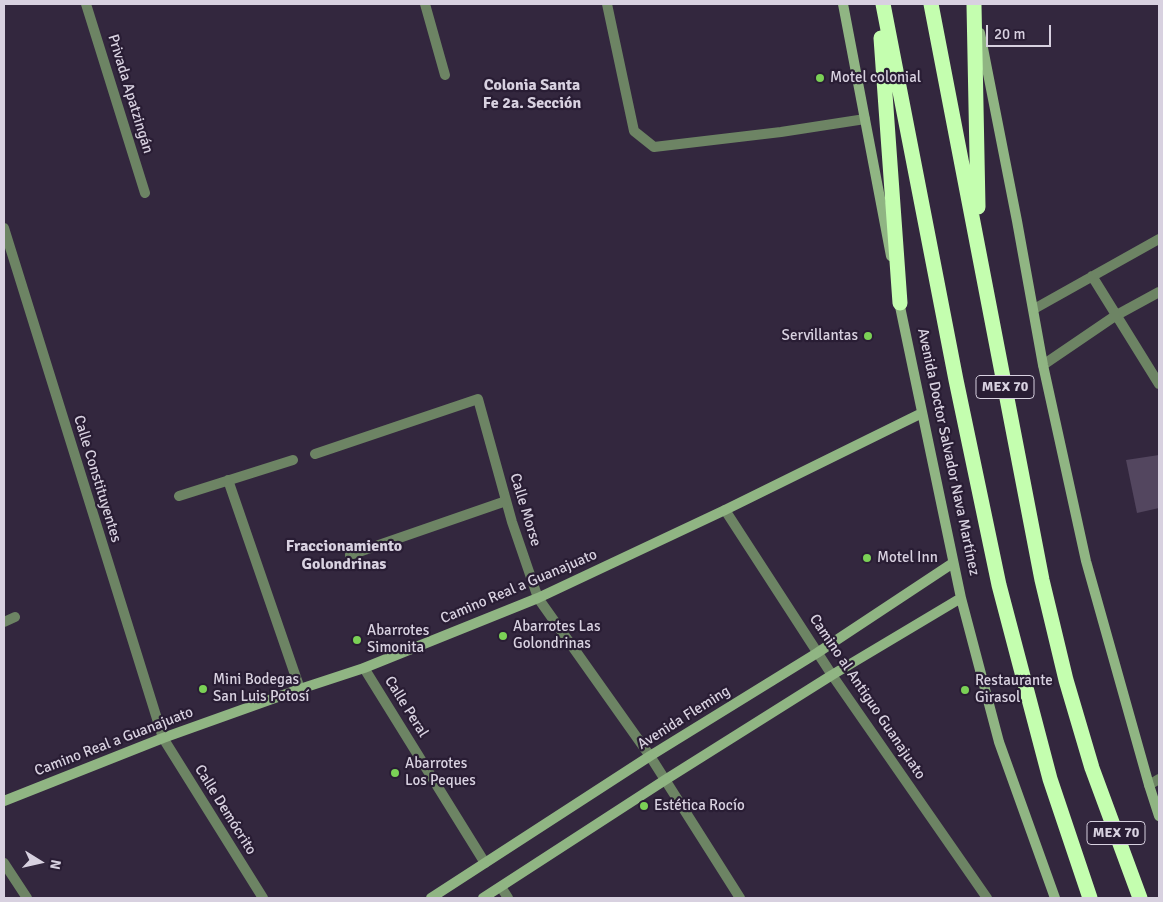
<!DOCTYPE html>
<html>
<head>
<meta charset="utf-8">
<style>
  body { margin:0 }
  #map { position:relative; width:1163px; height:902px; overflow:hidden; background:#33273e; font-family:Signika,sans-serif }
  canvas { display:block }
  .frame { position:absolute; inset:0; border:5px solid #d8d1e0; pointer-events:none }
  .north { position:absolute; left:15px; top:837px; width:50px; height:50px; -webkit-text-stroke:4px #291d34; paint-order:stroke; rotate:100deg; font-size:14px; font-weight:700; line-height:20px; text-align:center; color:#d8d1e0 }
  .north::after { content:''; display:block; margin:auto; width:18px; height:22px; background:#d8d1e0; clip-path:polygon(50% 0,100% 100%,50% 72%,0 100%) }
  .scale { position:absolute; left:986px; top:25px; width:65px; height:22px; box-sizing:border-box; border:2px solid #d8d1e0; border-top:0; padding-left:6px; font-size:15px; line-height:18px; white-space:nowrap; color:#d8d1e0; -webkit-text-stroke:4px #291d34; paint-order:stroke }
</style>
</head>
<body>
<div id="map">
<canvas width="1163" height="902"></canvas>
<div class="frame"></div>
<div class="north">N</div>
<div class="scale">20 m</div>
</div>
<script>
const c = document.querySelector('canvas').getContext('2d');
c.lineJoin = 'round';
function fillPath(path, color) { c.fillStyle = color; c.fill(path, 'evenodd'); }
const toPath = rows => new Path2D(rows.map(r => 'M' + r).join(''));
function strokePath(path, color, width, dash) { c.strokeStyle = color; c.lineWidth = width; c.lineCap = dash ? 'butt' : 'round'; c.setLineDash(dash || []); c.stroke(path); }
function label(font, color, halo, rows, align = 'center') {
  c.font = font + ' Signika,sans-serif'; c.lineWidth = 4.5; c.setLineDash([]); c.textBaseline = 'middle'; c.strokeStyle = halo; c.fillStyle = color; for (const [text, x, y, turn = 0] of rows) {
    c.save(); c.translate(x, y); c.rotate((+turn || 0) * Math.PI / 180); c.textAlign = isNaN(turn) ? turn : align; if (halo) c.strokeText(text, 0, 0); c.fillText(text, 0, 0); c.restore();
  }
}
fillPath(toPath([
  [1159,455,1159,508,1137,513,1126,460]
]), '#53465f');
strokePath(toPath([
  [607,4,634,131,654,147,781,132,865,119]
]), '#6d8464', 10);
strokePath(toPath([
  [86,4,145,193],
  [425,4,445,75],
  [4,228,163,738,263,898],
  [1092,276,1159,384],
  [1034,309,1159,239],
  [1043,365,1115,316,1159,292],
  [315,454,478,399,512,522,538,598,650,756,740,898],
  [228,480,300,689],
  [179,496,293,460],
  [725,510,832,675,987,898],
  [350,555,506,501],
  [4,622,15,617],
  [364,668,485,863],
  [1149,785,1159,779],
  [4,863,27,898],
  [501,887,508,898]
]), '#6d8464', 10);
strokePath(toPath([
  [843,4,891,256],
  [980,33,1017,221,1043,365,1086,561,1149,785,1159,816],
  [898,297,961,598,999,742,1055,898],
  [4,801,163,738,300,689,364,668,538,598,725,510,922,413],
  [431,898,650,756,817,653,953,563],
  [483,898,665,780,832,675,961,598]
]), '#90b583', 10);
strokePath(toPath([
  [883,4,956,380,999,585,1050,779,1090,898],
  [931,4,1042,580,1066,680,1092,768,1140,898],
  [974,5,978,207],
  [881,38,900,303]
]), '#c4feaf', 15);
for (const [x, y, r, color] of [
  [820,78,5,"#7bd156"],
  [868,336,5,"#7bd156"],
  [867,558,5,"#7bd156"],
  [503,636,5,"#7bd156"],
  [357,640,5,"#7bd156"],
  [203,689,5,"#7bd156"],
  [965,690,5,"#7bd156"],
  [395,773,5,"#7bd156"],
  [644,806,5,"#7bd156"]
]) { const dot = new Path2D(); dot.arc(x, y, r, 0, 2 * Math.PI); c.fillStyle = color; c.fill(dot); strokePath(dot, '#291d34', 2); }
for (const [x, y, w] of [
  [1005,387,58],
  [1116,833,58]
]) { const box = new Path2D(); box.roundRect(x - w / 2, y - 11.5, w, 23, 4); c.fillStyle = '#291d34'; c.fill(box); strokePath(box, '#d8d1e0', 1); }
label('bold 14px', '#d8d1e0', null, [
  ["MEX 70",1005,387],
  ["MEX 70",1116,833]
]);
label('15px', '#d8d1e0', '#291d34', [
  ["Motel colonial",830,78],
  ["Servillantas",858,336,"right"],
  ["Motel Inn",877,558],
  ["Abarrotes Las",513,627],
  ["Golondrinas",513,644],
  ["Abarrotes",367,631],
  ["Simonita",367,648],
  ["Mini Bodegas",213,680],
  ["San Luis Potosí",213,697],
  ["Restaurante",975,681],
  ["Girasol",975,698],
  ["Abarrotes",405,764],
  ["Los Peques",405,781],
  ["Estética Rocío",654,806]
], 'left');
label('15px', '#d8d1e0', '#291d34', [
  ["Privada Apatzingán",130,94,73],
  ["Avenida Doctor Salvador Nava Martínez",948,452,78],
  ["Calle Constituyentes",97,479,73],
  ["Calle Morse",525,510,73],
  ["Camino Real a Guanajuato",519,587,-23],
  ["Camino al Antiguo Guanajuato",867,697,56],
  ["Calle Peral",406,707,58],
  ["Avenida Fleming",684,718,-32],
  ["Camino Real a Guanajuato",114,742,-21],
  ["Calle Demócrito",225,810,58]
]);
label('bold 16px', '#d8d1e0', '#291d34', [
  ["Colonia Santa",532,86],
  ["Fe 2a. Sección",532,104],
  ["Fraccionamiento",344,547],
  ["Golondrinas",344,565]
]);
</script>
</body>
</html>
